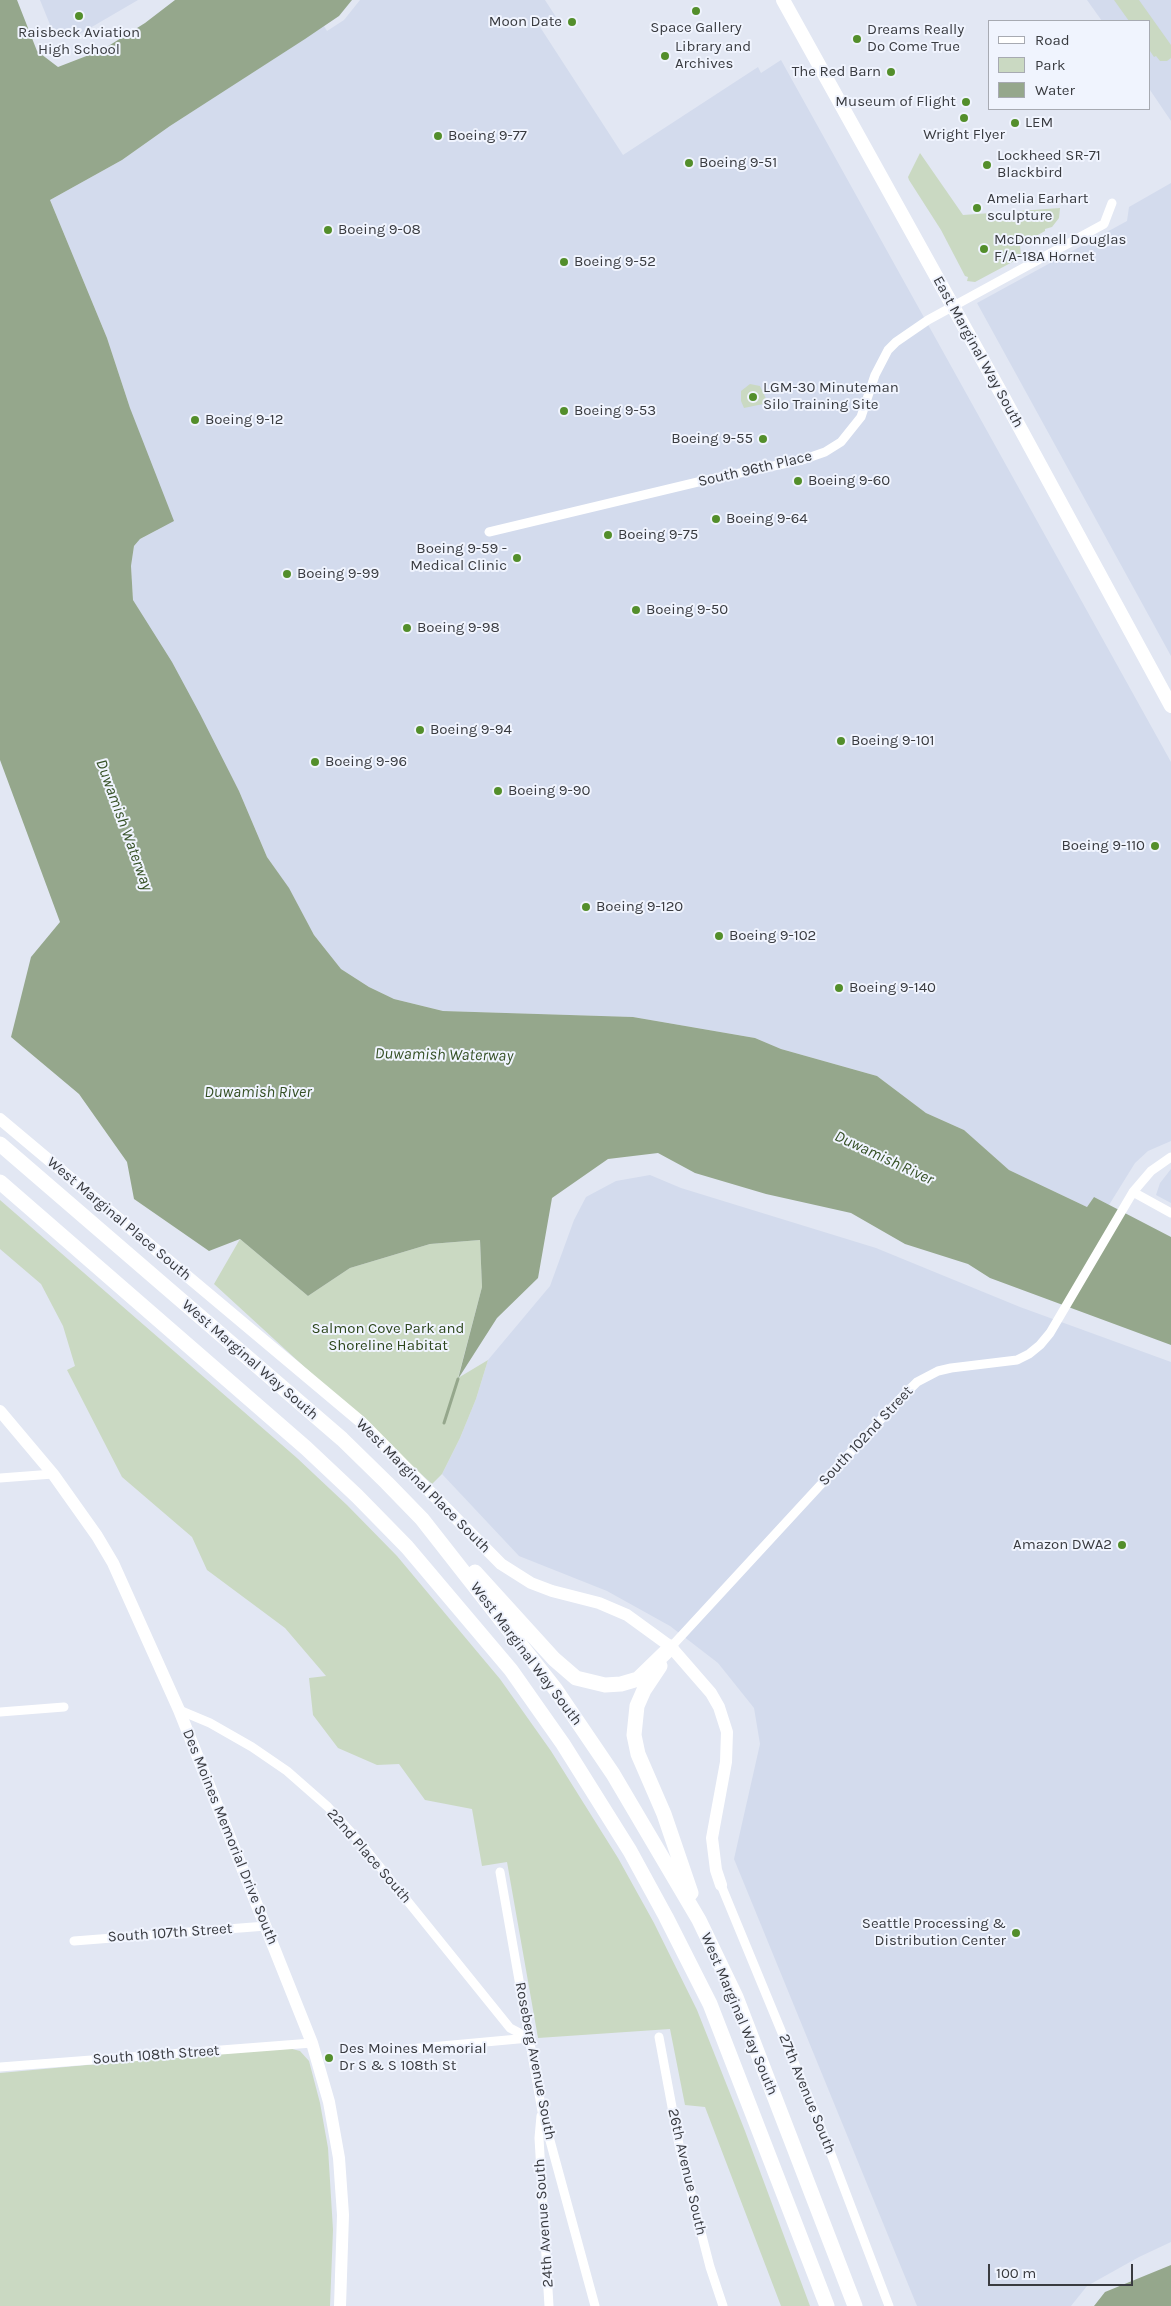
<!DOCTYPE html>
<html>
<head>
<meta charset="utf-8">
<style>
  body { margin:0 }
  #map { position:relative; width:1171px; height:2306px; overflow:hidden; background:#e2e7f3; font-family:Karla,sans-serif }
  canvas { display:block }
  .legend { position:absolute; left:988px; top:20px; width:162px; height:90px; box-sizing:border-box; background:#f0f4fe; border:1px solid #a7aab2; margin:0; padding:6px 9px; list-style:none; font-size:15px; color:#393b40 }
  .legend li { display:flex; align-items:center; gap:10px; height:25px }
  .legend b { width:25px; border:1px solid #a7aab2 }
  .scale { position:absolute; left:988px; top:2264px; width:145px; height:22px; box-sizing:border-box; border:2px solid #393b40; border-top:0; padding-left:6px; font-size:15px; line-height:18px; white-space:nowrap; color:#393b40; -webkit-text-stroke:4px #f0f4fe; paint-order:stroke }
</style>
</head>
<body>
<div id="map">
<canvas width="1171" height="2306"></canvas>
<ul class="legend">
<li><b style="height:6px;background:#fff"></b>Road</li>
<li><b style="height:14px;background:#cad9c2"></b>Park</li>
<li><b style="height:14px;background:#95a78c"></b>Water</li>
</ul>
<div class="scale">100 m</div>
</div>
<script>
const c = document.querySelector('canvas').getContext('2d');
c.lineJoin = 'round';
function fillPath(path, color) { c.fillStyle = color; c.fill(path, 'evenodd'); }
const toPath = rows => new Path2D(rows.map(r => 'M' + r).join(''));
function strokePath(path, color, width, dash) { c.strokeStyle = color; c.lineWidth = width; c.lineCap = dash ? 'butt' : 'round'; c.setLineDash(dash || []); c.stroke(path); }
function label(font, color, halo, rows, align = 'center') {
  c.font = font + ' Karla,sans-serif'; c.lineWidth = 4; c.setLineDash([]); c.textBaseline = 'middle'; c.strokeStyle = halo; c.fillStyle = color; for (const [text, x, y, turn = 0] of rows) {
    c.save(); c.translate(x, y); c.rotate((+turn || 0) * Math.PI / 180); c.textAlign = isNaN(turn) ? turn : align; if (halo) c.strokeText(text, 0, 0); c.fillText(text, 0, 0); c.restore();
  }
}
fillPath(toPath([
  [40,0,138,0,78,35,53,32],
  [360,0,545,0,556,17,540,27,623,155,758,67,761,73,781,60,1171,762,1171,1141,1148,1151,1135,1163,1109,1205,1094,1197,1087,1207,1009,1170,964,1130,926,1113,877,1076,781,1049,755,1038,633,1017,443,1011,394,999,369,987,341,969,314,935,289,889,267,857,239,791,133,600,131,566,134,546,140,539,157,530,130,408,107,338,50,200,122,160,170,126,324,26,327,31,344,20],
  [1087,0,1171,0,1171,121,1150,90,1150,21,1102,21],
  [1171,183,1171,656,977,303,1127,221,1129,207],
  [1171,1169,1171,1203,1156,1195,1160,1183],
  [650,1175,681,1188,876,1248,1020,1307,1171,1362,1171,2242,1139,2257,1087,2286,1071,2306,917,2306,734,1859,760,1744,754,1708,718,1663,670,1626,607,1591,519,1556,442,1474,460,1438,476,1399,488,1360,550,1286,574,1220,586,1197,616,1181]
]), '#d3dbed');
fillPath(toPath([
  [1114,0,1139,0,1171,45,1171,58,1167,61,1160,61,1156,56,1154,57,1150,51,1150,21,1129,21],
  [920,153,963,215,1060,208,1059,218,1052,227,1045,229,1045,231,1020,245,1021,256,1018,259,975,282,967,281,968,277,965,276,941,230,909,180,908,177],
  [750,384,760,386,768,403,744,408,741,401,741,391],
  [0,1200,297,1458,347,1505,397,1556,500,1679,551,1751,618,1858,654,1923,697,2010,745,2131,810,2306,781,2306,705,2107,685,2105,670,2029,538,2038,507,1862,482,1866,472,1809,425,1800,399,1764,377,1765,338,1748,313,1715,309,1678,326,1676,285,1628,207,1570,192,1537,122,1477,67,1370,75,1366,63,1326,41,1284,0,1249],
  [240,1239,308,1296,350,1268,430,1244,480,1240,482,1287,458,1378,488,1360,476,1399,460,1438,442,1474,432,1484,214,1284],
  [284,2047,300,2051,309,2061,320,2103,328,2148,333,2230,330,2306,0,2306,0,2073]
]), '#cad9c2');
fillPath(toPath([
  [0,0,17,0,37,51,58,67,102,50,145,23,175,0,352,0,339,16,305,39,170,126,122,160,50,200,107,338,130,408,174,521,140,539,134,546,131,566,133,600,172,662,200,714,239,791,267,857,289,888,314,935,341,969,369,987,394,999,443,1011,633,1017,755,1038,781,1049,877,1076,926,1113,964,1130,1009,1170,1087,1207,1094,1197,1171,1237,1171,1345,990,1278,968,1264,905,1244,851,1213,766,1194,695,1173,658,1153,608,1159,552,1198,538,1278,497,1318,458,1379,482,1287,480,1240,430,1244,350,1268,308,1296,240,1239,209,1251,134,1199,127,1162,79,1094,11,1037,31,957,60,922,0,760],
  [1171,2265,1171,2306,1094,2306,1105,2292]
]), '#95a78c');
strokePath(toPath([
  [444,1423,458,1379]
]), '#95a78c', 3);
strokePath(toPath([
  [489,532,702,481,802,460,825,452,841,442,861,417,875,375,888,350,896,342,928,320,1104,224,1112,203],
  [1133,1192,1171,1213],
  [0,1478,53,1474],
  [671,1647,897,1402,917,1382,938,1371,951,1368,1017,1360,1029,1354,1040,1345,1050,1333,1133,1192,1151,1171,1171,1157],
  [179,1710,210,1723,252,1747,287,1771,328,1807,359,1841,510,2028,529,2038],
  [0,1712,64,1707],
  [500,1872,542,2111,595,2306],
  [721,1885,820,2125,889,2306],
  [74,1941,266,1926],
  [659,2037,680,2150,710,2267,723,2306],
  [409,2049,529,2038],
  [0,2067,312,2043],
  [541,2116,539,2138,549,2306]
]), '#fff', 9);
strokePath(toPath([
  [0,1119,361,1422,501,1564,531,1583,552,1591,599,1603,627,1615,671,1647,711,1693,719,1707,727,1732,726,1762,712,1838,716,1870,721,1885],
  [0,1411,53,1474,97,1536,113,1563,179,1710,312,2043,329,2102,339,2158,343,2215,340,2306]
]), '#fff', 12);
strokePath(toPath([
  [783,0,1001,393,1171,706]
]), '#fff', 14);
strokePath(toPath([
  [0,1144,342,1439,387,1483,422,1519,556,1690,613,1774,699,1920,736,1997,855,2306],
  [0,1182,306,1448,357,1496,407,1547,511,1670,563,1744,630,1851,666,1917,710,2004,827,2306],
  [475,1572,554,1659,576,1678,605,1685,621,1684,638,1679,671,1647],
  [660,1666,644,1690,637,1706,634,1735,638,1754,664,1814,691,1893]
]), '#fff', 15);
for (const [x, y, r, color] of [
  [696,11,5,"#538e2b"],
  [79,16,5,"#538e2b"],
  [572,22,5,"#538e2b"],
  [857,39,5,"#538e2b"],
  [665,56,5,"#538e2b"],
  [891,72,5,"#538e2b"],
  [966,102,5,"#538e2b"],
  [964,118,5,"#538e2b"],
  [1015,123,5,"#538e2b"],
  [438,136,5,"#538e2b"],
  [689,163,5,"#538e2b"],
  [987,165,5,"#538e2b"],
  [977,208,5,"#538e2b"],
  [328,230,5,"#538e2b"],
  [984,249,5,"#538e2b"],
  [564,262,5,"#538e2b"],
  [753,397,5,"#538e2b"],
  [564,411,5,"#538e2b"],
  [195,420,5,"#538e2b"],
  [763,439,5,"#538e2b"],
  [798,481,5,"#538e2b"],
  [716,519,5,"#538e2b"],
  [608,535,5,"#538e2b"],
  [517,558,5,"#538e2b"],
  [287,574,5,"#538e2b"],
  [636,610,5,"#538e2b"],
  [407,628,5,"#538e2b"],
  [420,730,5,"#538e2b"],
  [841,741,5,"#538e2b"],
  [315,762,5,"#538e2b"],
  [498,791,5,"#538e2b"],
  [1155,846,5,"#538e2b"],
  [586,907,5,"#538e2b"],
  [719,936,5,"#538e2b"],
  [839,988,5,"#538e2b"],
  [1122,1545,5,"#538e2b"],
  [1016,1933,5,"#538e2b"],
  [329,2058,5,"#538e2b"]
]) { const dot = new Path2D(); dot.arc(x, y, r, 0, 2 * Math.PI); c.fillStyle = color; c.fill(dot); strokePath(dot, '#f0f4fe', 2); }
label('15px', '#393b40', '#f0f4fe', [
  ["Moon Date",562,22,"right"],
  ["Space Gallery",696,28,"center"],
  ["Dreams Really",867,30],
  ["Do Come True",867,47],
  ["Raisbeck Aviation",79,33,"center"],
  ["High School",79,50,"center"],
  ["Library and",675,47],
  ["Archives",675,64],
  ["The Red Barn",881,72,"right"],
  ["Museum of Flight",956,102,"right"],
  ["LEM",1025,123],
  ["Wright Flyer",964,135,"center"],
  ["Boeing 9-77",448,136],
  ["Lockheed SR-71",997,156],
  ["Blackbird",997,173],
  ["Boeing 9-51",699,163],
  ["Amelia Earhart",987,199],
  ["sculpture",987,216],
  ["Boeing 9-08",338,230],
  ["McDonnell Douglas",994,240],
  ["F/A-18A Hornet",994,257],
  ["Boeing 9-52",574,262],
  ["LGM-30 Minuteman",763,388],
  ["Silo Training Site",763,405],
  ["Boeing 9-53",574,411],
  ["Boeing 9-12",205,420],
  ["Boeing 9-55",753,439,"right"],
  ["Boeing 9-60",808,481],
  ["Boeing 9-64",726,519],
  ["Boeing 9-75",618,535],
  ["Boeing 9-59 -",507,549,"right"],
  ["Medical Clinic",507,566,"right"],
  ["Boeing 9-99",297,574],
  ["Boeing 9-50",646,610],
  ["Boeing 9-98",417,628],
  ["Boeing 9-94",430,730],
  ["Boeing 9-101",851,741],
  ["Boeing 9-96",325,762],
  ["Boeing 9-90",508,791],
  ["Boeing 9-110",1145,846,"right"],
  ["Boeing 9-120",596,907],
  ["Boeing 9-102",729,936],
  ["Boeing 9-140",849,988],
  ["Amazon DWA2",1112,1545,"right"],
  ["Seattle Processing &",1006,1924,"right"],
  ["Distribution Center",1006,1941,"right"],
  ["Des Moines Memorial",339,2049],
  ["Dr S & S 108th St",339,2066]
], 'left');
label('15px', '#393b40', '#f0f4fe', [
  ["East Marginal Way South",978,352,61],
  ["South 96th Place",755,469,-13],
  ["West Marginal Place South",119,1219,40],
  ["West Marginal Way South",250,1360,41],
  ["South 102nd Street",866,1436,-47],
  ["West Marginal Place South",423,1486,45],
  ["West Marginal Way South",526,1654,53],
  ["Des Moines Memorial Drive South",230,1837,68],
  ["22nd Place South",369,1856,49],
  ["South 107th Street",170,1933,-4],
  ["West Marginal Way South",739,2014,67],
  ["South 108th Street",156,2055,-4],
  ["Roseberg Avenue South",535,2061,79],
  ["27th Avenue South",807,2094,68],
  ["26th Avenue South",687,2172,77],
  ["24th Avenue South",544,2223,-94]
]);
label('15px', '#2c461b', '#f0f4fe', [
  ["Salmon Cove Park and",388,1329],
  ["Shoreline Habitat",388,1346]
]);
label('italic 16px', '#355025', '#f0f4fe', [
  ["Duwamish Waterway",124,825,70],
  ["Duwamish Waterway",444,1055,1],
  ["Duwamish River",258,1092],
  ["Duwamish River",884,1158,25]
]);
</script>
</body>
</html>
